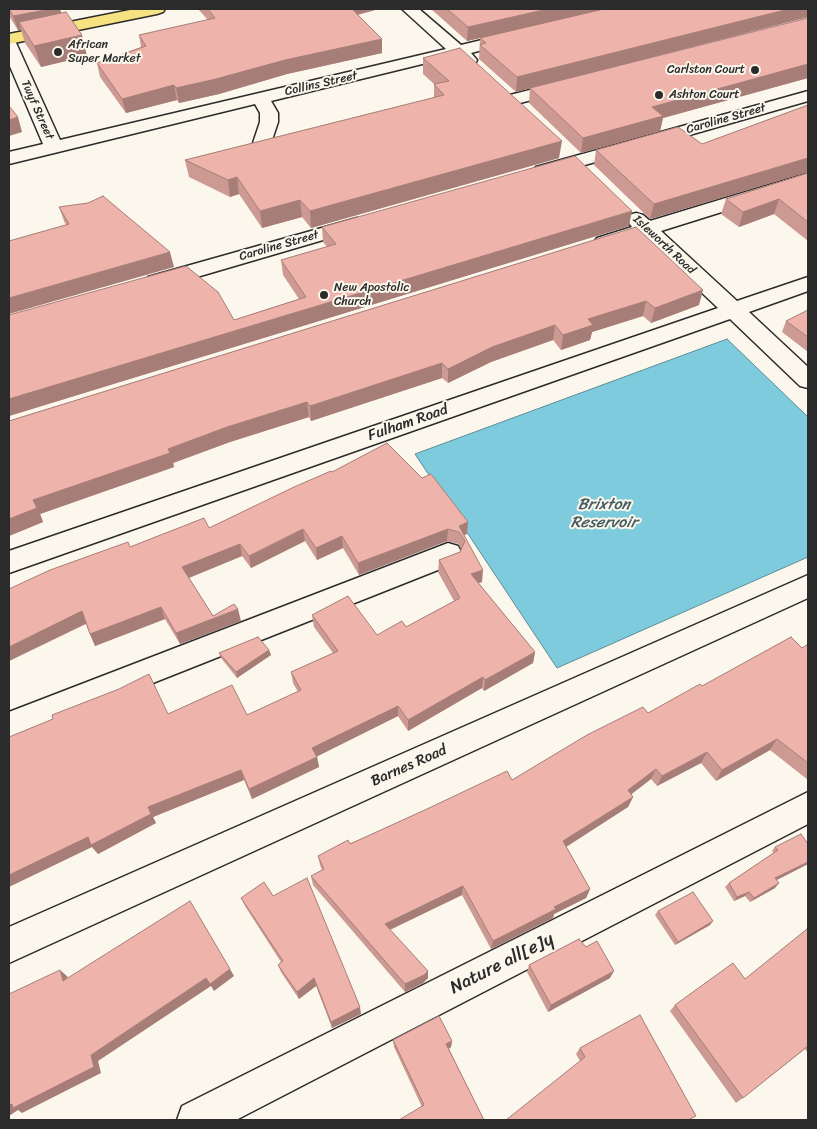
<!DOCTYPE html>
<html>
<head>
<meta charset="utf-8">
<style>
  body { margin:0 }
  #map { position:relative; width:817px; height:1129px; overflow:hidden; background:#fbf7ec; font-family:Sriracha,sans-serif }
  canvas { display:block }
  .frame { position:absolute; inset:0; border:10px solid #2b2b2b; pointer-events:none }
</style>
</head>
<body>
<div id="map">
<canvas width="817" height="1129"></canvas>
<div class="frame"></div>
</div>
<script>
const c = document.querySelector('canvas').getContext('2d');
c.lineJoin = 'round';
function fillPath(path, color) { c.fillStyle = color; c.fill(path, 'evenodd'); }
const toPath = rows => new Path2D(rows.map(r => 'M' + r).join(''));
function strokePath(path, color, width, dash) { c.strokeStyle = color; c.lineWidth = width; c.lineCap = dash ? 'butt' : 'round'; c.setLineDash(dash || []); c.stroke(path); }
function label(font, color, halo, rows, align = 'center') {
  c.font = font + ' Sriracha,sans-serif'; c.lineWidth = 4; c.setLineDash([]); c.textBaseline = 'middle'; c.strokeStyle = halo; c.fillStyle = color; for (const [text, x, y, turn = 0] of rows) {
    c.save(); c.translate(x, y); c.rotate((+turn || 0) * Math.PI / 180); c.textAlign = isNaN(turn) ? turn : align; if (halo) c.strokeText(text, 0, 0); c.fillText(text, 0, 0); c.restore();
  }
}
const water = toPath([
  [727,339,808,417,808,557,557,668,415,454,727,339]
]);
fillPath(water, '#7ecbdd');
strokePath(water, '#5d8b96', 1);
const minor = toPath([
  [402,9,419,9,461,45,515,32,521,34,523,37,521,40,471,53,477,60,475,64,463,64,455,56,271,101,278,113,278,122,270,146,268,150,261,152,254,150,252,146,260,122,260,113,255,104,9,164,9,152,43,144,9,64,9,40,15,41,17,45,60,140,446,49,402,9],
  [565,81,571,82,574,86,571,90,512,105,506,104,503,100,506,96,565,81],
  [808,91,808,101,550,175,543,177,536,175,533,171,536,167,808,91],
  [808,173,808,185,661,231,737,301,808,277,808,291,749,312,808,367,808,388,800,386,730,319,9,573,9,551,718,308,643,237,604,248,597,246,594,242,597,238,632,227,626,219,629,215,636,213,643,215,650,221,808,173],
  [357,218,364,220,367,224,364,228,156,289,148,287,145,282,148,277,357,218],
  [448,543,458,546,462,554,458,562,9,740,9,712,448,543],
  [808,575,808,598,9,963,9,927,808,575],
  [808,792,808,824,236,1120,177,1120,182,1106,808,792]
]);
const major = toPath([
  [135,9,165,9,163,12,157,14,9,44,9,34,135,9]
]);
strokePath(minor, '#2b2b2b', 3);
strokePath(major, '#2b2b2b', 3);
fillPath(minor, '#fbf7ec');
fillPath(major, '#f7e281');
fillPath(toPath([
  [9,9,60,9,61,13,87,56,41,67,25,43,21,30,18,30,9,16],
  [198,9,379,9,358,15,382,53,287,74,219,94,179,103,177,100,126,113,100,77,97,63,141,47,139,35,208,20],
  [431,9,808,9,808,78,663,118,660,131,581,153,529,103,530,88,808,18,808,17,516,92,479,59,480,38,467,41],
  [423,58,559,158,311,228,302,217,262,228,239,194,230,197,189,177,185,160,434,98,434,84,423,74],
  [808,105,808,172,650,219,594,165,596,150,702,144],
  [808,173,808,241,774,214,739,227,721,214,726,199],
  [59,207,174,267,66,225,64,221],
  [629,226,9,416,9,315,234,320,299,299,283,275,281,260,327,247,323,242,322,227],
  [636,227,699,305,651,323,643,316,592,332,590,340,561,350,553,340,491,362,448,383,442,378,311,421,309,417,230,442,173,463,174,467,40,514,43,522,9,536,9,421],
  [808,310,808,352,782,332,786,321],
  [332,472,467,534,464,535,482,582,478,583,535,652,533,663,484,691,482,688,408,731,398,716,317,756,319,767,252,799,244,780,153,817,156,823,98,854,92,847,168,714,247,715,298,692,293,683,291,672,333,653,314,627,312,615,377,635,406,627,454,601,438,572,439,560,460,552,461,548,459,544,447,541,359,575,343,548,317,560,305,541,251,568,242,556,189,578,213,616,241,621,180,644,165,619,95,646,90,634,86,624,9,661,9,589,130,547,209,528],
  [808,644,808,780,770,750,716,781,701,763,657,786,651,779,631,794,633,797,628,807,566,846,590,889,586,898,554,914,553,918,491,949,462,895,390,930,428,978,423,983,405,992,313,885,311,876,322,870,320,865,318,856,512,780,702,686,802,648],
  [269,650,271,655,237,678,221,658,219,653],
  [808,844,808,864,776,880,775,888,750,902,745,896,734,901,725,887,729,883,774,853,772,851,775,847],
  [273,896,361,1014,332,1028,316,986,299,999,281,972,278,965,281,962,245,906,241,898],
  [658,911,710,925,675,945,655,915],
  [808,930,808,1053,805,1049,743,1098,736,1103,670,1011,675,1005,745,979],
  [529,965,610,978,548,1012,527,972],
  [393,1040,452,1041,451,1047,449,1049,484,1120,422,1107,394,1047],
  [580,1048,689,1120,580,1061,576,1054]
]), '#cd9a93');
fillPath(toPath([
  [51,9,60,9,64,21,19,22,21,30,18,30,13,16],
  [347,9,379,9,347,17],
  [548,9,607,9,467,41,468,27],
  [789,9,808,9,808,17,516,92,517,77],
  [82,35,87,56,41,67,34,46],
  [382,39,382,53,287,74,219,94,179,103,176,88,285,60],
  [808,64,808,78,663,118,660,131,581,153,583,138,652,107],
  [174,85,177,100,126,113,122,99],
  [18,117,22,132,9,136,9,120],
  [562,141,559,158,311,228,310,211],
  [808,158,808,172,650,219,654,204],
  [237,177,239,194,230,197,228,180],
  [779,199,774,214,739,227,743,212],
  [300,200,302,217,262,228,260,211],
  [632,211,629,226,9,416,9,399],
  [170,252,174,267,9,314,9,298],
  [703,290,699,305,651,323,655,308],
  [646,301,643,316,592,332,590,340,561,350,563,335,588,319],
  [555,325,553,340,491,362,448,383,448,369,492,347],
  [442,363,442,378,311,421,310,406],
  [307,402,309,417,230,442,173,463,174,467,40,514,43,522,9,536,9,519,33,500,227,427],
  [468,522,467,534,462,536,459,526],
  [303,529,305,541,251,568,249,556],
  [448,529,447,541,359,575,358,563],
  [342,536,343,548,317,560,316,548],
  [240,544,242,556,186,579,182,567],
  [483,570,482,582,470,586,471,574],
  [161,607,165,619,95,646,90,634],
  [238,609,241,621,180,644,176,633],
  [82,611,87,623,9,661,9,647],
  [269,650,271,655,237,678,236,672],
  [535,652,533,663,484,691,485,680],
  [483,677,482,688,408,731,408,720],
  [398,706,398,716,314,758,312,748],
  [777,739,770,750,716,781,722,770],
  [707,752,701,763,657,786,662,776],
  [317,757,319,767,252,799,249,789],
  [656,769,651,779,624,800,628,790],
  [241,770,244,780,153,817,156,823,98,854,92,847,9,887,9,875,148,807],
  [633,797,628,807,560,851,563,841],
  [808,862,808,864,771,883,775,878],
  [779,883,775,888,750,902,754,898],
  [463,886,462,895,385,932,385,924],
  [590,889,586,898,554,914,553,918,491,949,493,941,554,907],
  [749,892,745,896,734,901,737,897],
  [713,921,710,925,675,945,678,942],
  [230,969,234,976,214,991,211,986,98,1061,101,1073,22,1113,18,1110,9,1116,9,1105,91,1055,206,978],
  [60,970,68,977,63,981],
  [428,971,428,978,423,983,405,992,405,984],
  [614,971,610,978,548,1012,551,1005],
  [314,978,316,986,299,999,297,992],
  [360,1007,361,1014,332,1028,331,1022],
  [452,1041,451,1047,446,1050,446,1044]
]), '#a77d78');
const building = toPath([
  [9,9,51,9,13,16,9,9],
  [208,9,352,9,382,39,285,60,216,79,176,88,174,85,122,99,97,63,146,46,139,35,215,18,208,9],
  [447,9,548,9,468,27,447,9],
  [604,9,789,9,517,77,480,45,486,43,480,38,604,9],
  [66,12,82,35,34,46,19,22,66,12],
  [808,18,808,64,652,107,663,116,583,138,530,88,808,18],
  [460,48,562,141,310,211,300,200,260,211,237,177,228,180,185,160,444,95,434,84,449,81,423,58,460,48],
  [808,105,808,158,654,204,596,150,678,127,702,144,808,105],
  [9,106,18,117,9,120,9,106],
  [575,156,632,211,9,399,9,315,186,266,218,292,234,320,306,297,281,260,336,244,322,227,575,156],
  [808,173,808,222,779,199,743,212,726,199,808,173],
  [103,196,170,252,9,298,9,241,69,224,59,207,88,203,103,196],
  [636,227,703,290,655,308,646,301,588,319,593,325,563,335,555,325,492,347,448,369,442,363,310,406,307,402,227,427,168,449,170,453,33,500,37,508,9,519,9,421,636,227],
  [808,310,808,337,786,321,808,310],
  [387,443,422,478,431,474,468,522,459,526,483,570,471,574,535,652,485,680,483,677,408,720,398,706,312,748,317,757,249,789,241,770,148,807,151,814,91,845,88,837,9,875,9,737,53,719,52,715,119,689,149,674,168,714,232,685,247,715,301,690,291,672,338,651,312,615,348,596,377,635,402,621,406,627,460,598,439,560,460,552,465,541,459,532,448,529,358,563,342,536,316,548,303,529,249,556,240,544,182,567,213,616,234,604,238,609,176,633,161,607,90,634,82,611,9,647,9,589,50,570,128,542,130,547,204,518,209,528,294,487,331,471,332,472,387,443],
  [258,637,269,650,236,672,219,653,258,637],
  [791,637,802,648,808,644,808,763,777,739,722,770,707,752,662,776,656,769,628,790,633,797,563,841,590,889,554,907,556,909,493,941,463,886,385,924,428,971,424,975,405,984,311,876,324,869,318,856,348,840,350,844,427,809,507,771,512,780,587,735,643,707,648,713,700,684,702,686,791,637],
  [801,834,808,844,808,862,775,878,779,883,754,898,749,892,737,897,729,883,778,850,775,847,801,834],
  [307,878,360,1007,331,1022,314,978,297,992,278,965,283,961,241,898,264,882,273,896,307,878],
  [693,892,713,921,678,942,658,911,693,892],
  [190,901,230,969,210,984,206,978,91,1055,94,1067,13,1108,12,1104,9,1105,9,994,60,970,63,981,190,901],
  [807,929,808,930,808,1046,743,1098,675,1005,733,963,745,979,807,929],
  [579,939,586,947,597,941,614,971,551,1005,529,965,579,939],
  [640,1015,696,1116,688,1120,506,1120,585,1057,580,1048,640,1015],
  [439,1016,452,1041,446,1044,484,1120,399,1120,424,1105,393,1040,439,1016]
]);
fillPath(building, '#eeb3ab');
strokePath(building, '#a77d78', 1);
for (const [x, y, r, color] of [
  [58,52,5,"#2b2b2b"],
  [755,70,5,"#2b2b2b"],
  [659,95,5,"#2b2b2b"],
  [324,295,5,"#2b2b2b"]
]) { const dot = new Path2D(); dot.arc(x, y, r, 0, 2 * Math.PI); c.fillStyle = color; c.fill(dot); strokePath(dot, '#fbf7ec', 2); }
label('12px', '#2b2b2b', '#fbf7ec', [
  ["African",68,45],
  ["Super Market",68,59],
  ["Carlston Court",745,70,"right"],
  ["Ashton Court",669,95],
  ["New Apostolic",334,288],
  ["Church",334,302]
], 'left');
label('12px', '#2b2b2b', '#fbf7ec', [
  ["Collins Street",321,84,-13],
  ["Twyf Street",37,110,66],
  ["Caroline Street",726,119,-16],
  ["Isleworth Road",664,245,43],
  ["Caroline Street",279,246,-16]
]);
label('15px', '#2b2b2b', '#fbf7ec', [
  ["Fulham Road",408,423,-19],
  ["Barnes Road",409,766,-24]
]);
label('italic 16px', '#445b60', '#fbf7ec', [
  ["Brixton",604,505],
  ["Reservoir",604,523]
]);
label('18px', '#2b2b2b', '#fbf7ec', [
  ["Nature all[e]y",502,964,-27]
]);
</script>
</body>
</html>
